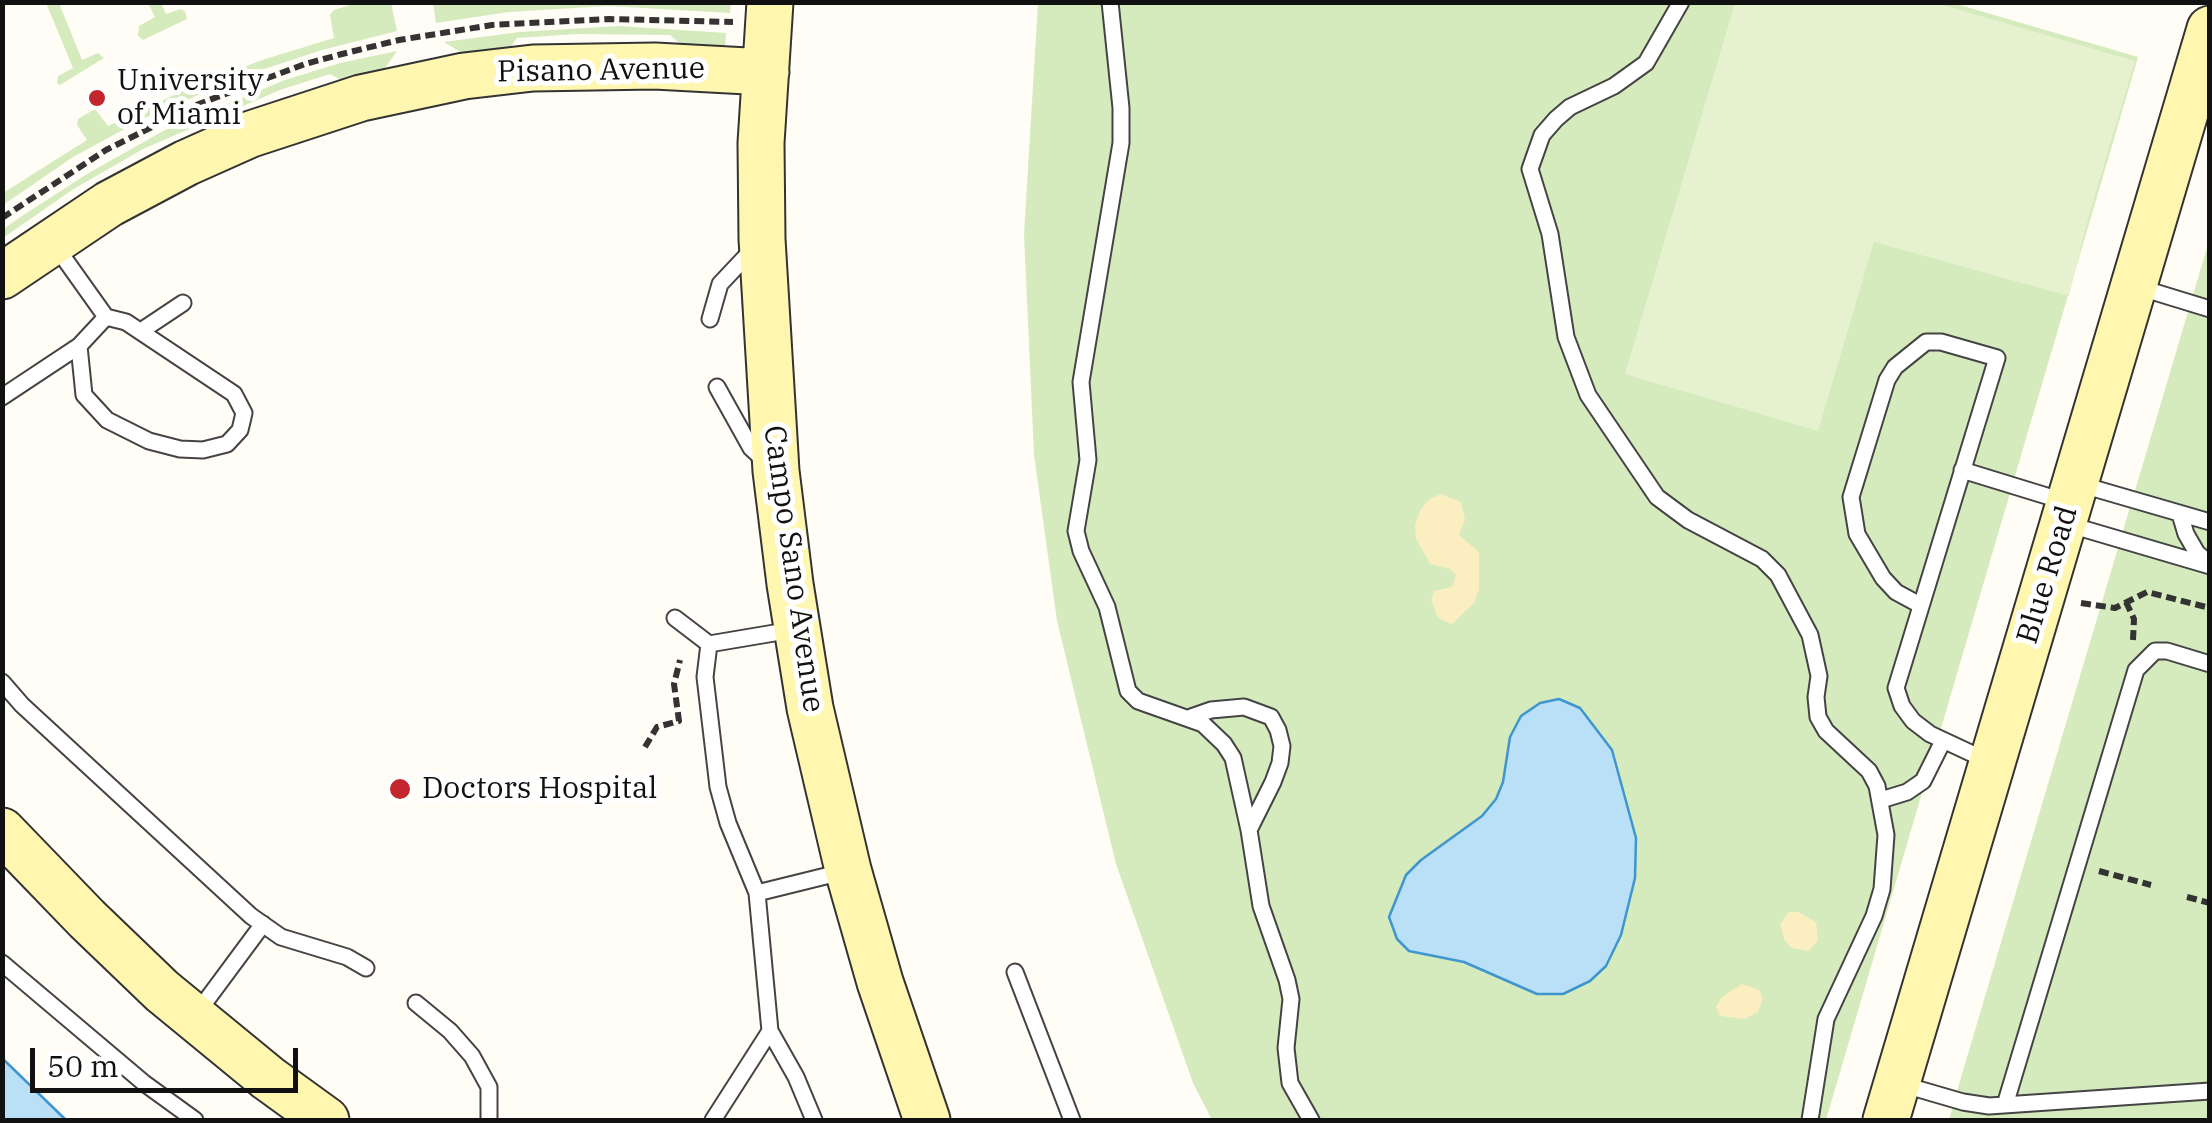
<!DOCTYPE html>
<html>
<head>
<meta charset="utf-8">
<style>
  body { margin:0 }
  #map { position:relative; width:2212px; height:1123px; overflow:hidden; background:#fffdf5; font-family:"IBM Plex Serif",serif }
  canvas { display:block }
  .frame { position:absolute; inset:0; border:5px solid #111; pointer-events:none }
  .scale { position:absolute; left:30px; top:1048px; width:268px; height:45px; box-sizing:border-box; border:5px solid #111; border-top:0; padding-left:12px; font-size:30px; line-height:35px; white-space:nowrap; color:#111; -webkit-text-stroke:8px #fff; paint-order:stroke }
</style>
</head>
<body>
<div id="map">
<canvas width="2212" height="1123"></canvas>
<div class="frame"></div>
<div class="scale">50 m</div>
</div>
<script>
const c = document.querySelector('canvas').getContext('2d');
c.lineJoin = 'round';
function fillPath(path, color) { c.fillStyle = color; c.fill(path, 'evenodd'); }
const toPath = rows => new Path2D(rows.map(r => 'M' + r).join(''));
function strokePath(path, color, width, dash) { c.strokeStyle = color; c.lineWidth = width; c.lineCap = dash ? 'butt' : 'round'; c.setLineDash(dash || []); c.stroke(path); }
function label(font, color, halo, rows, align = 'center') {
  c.font = font + ' "IBM Plex Serif",serif'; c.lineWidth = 10; c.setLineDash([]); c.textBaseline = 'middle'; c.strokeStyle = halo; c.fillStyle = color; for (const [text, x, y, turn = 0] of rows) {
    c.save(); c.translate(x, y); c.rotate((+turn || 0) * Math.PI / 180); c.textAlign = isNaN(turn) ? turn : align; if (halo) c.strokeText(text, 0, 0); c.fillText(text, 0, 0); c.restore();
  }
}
fillPath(toPath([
  [485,2,731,2,731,3,730,13,608,6,509,12,436,23,433,3],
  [46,3,59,3,82,60,98,53,104,58,60,85,57,83,58,76,73,68],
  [148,3,161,3,166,14,180,9,185,11,187,19,143,40,138,36,139,26,155,17],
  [356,3,391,3,397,31,322,50,240,77,145,118,73,157,3,205,3,193,87,140,77,125,78,119,95,109,108,126,187,89,262,60,334,38,330,15,334,10],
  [1038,3,1953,3,2138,57,1826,1120,1212,1120,1193,1083,1116,864,1057,621,1034,455,1024,234],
  [619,26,726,33,725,49,686,49,670,35,577,34,517,38,506,53,465,55,444,42,519,32],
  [397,51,383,71,347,83,330,74,280,90,143,149,72,190,3,238,2,230,19,218,87,174,165,130,285,80,340,63],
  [2209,241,2209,1120,1949,1120,1962,1074]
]), '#d5ebbd');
fillPath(toPath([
  [1441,494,1461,502,1465,520,1459,535,1479,552,1479,589,1474,603,1452,624,1438,618,1431,600,1434,591,1452,587,1456,575,1450,569,1430,564,1416,539,1415,524,1421,509,1429,499],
  [1789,912,1798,912,1816,922,1818,940,1809,951,1792,948,1785,941,1780,924],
  [1742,984,1759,990,1763,998,1758,1012,1745,1019,1720,1016,1716,1007,1722,997]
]), '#fbeec1');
fillPath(toPath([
  [1735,3,1936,3,2135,61,2089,215,2069,296,1874,242,1818,431,1625,374]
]), '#e6f2cf');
const water = toPath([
  [1559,699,1580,708,1612,750,1636,838,1635,878,1621,935,1606,966,1590,981,1563,994,1537,994,1464,962,1409,951,1397,939,1389,917,1406,875,1421,860,1482,816,1496,799,1503,782,1510,737,1521,716,1540,703,1559,699],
  [2,1059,3,1059,66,1120,3,1120,2,1059]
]);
fillPath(water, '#b9e0f7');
strokePath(water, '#3f96cf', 2.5);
const lane = toPath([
  [1110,2,1121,108,1121,143,1081,382,1088,460,1076,531,1081,551,1107,607,1128,691,1138,701,1203,724,1224,744,1233,758,1249,830,1261,906,1287,980,1291,999,1286,1048,1290,1083,1311,1120],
  [1681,2,1646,63,1614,86,1570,107,1556,119,1542,135,1530,169,1550,234,1566,337,1588,395,1657,497,1688,520,1762,559,1778,575,1810,635,1819,676,1816,697,1818,717,1826,731,1869,771,1877,786,1886,835,1882,889,1874,916,1826,1019,1810,1120],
  [54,244,106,317,126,322,234,394,244,413,240,430,227,444,203,450,180,449,149,441,107,420,84,395,79,346,106,317],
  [2138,287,2210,309],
  [710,319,720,284,752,250],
  [141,331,183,303],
  [717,387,751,448,766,462],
  [2,397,79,346],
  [1962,470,2063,501],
  [2079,484,2210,522],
  [2180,514,2186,534,2197,553,2210,564],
  [2067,524,2210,566],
  [1920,605,1896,592,1883,578,1857,534,1851,497,1887,380,1895,367,1926,342,1941,342,1997,358,1896,688,1902,706,1913,721,1930,734,1990,762],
  [675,618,709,644],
  [2,682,22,705,251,916,281,937,347,957,366,968],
  [1191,717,1211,710,1244,707,1271,717,1278,730,1282,746,1280,763,1273,782,1249,830],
  [1881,800,1907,792,1923,781,1943,741],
  [757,893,728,823,718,787,705,677,709,644,792,630],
  [2,963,144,1083,195,1120],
  [1015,972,1072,1120],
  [416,1003,450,1031,472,1056,489,1087,489,1120],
  [197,1013,263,924],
  [1901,1084,1963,1102,1989,1106,2210,1091],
  [2005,1105,2136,670,2155,651,2167,651,2210,664],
  [713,1120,770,1031],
  [814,1120,796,1077,770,1031,757,893,842,872]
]);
const secondary = toPath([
  [770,2,761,143,762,239,776,471,790,584,810,708,848,870,880,982,927,1120],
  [2,276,109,204,186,163,251,134,361,98,464,76,533,68,655,66,766,72],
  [2,831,87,919,162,991,268,1078,326,1120],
  [1886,1120,2210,29]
]);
strokePath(lane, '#444', 19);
strokePath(secondary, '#333', 49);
strokePath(toPath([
  [2,218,106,150,196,105,305,64,342,54,399,40,492,25,609,19,733,22],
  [2126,602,2134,619,2133,640],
  [2081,603,2115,608,2147,592,2210,608],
  [645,747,657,727,679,721,674,684,680,660],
  [2099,871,2151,885],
  [2187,897,2210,903]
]), '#333', 6, [10, 5]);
strokePath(lane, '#fff', 15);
strokePath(secondary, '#fff6b0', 45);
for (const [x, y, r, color] of [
  [97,98,10,"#c4262e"],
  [400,789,12,"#c4262e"]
]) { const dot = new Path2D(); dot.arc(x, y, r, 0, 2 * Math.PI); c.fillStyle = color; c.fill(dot); strokePath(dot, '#fff', 4); }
label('30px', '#111', '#fff', [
  ["Pisano Avenue",601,71,-1],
  ["Campo Sano Avenue",793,569,82],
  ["Blue Road",2048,575,-73]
]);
label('30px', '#111', '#fff', [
  ["University",117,81],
  ["of Miami",117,115],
  ["Doctors Hospital",422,789]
], 'left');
</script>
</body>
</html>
